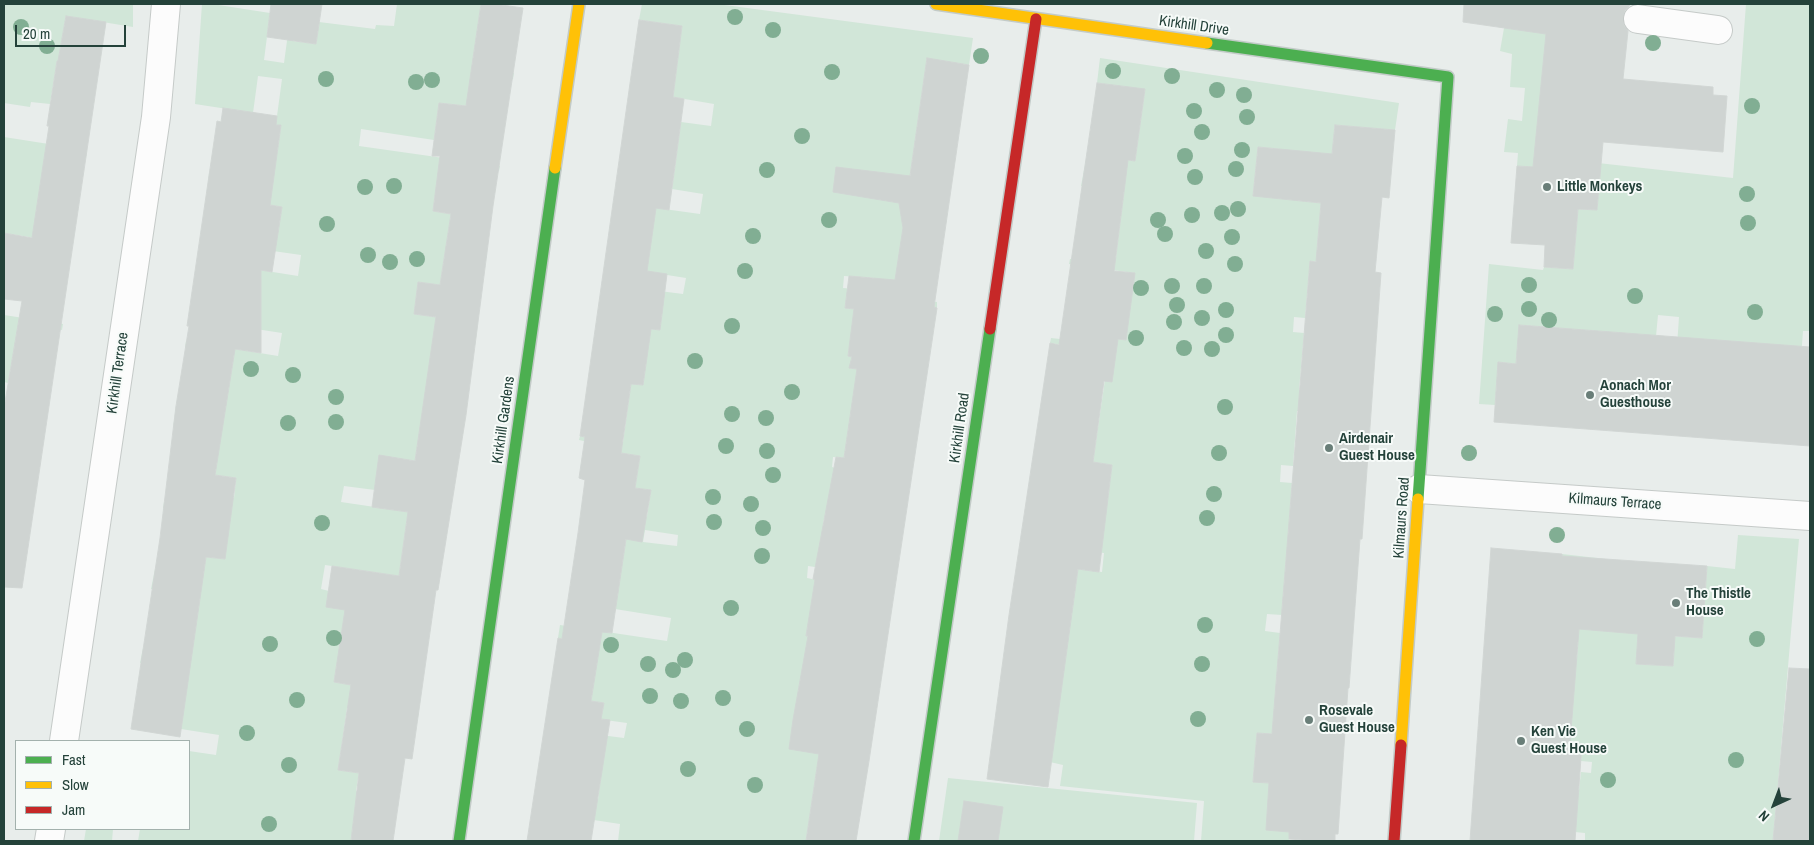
<!DOCTYPE html>
<html>
<head>
<meta charset="utf-8">
<style>
  body { margin:0 }
  #map { position:relative; width:1814px; height:845px; overflow:hidden; background:#e8edeb; font-family:"Archivo Narrow",sans-serif }
  canvas { display:block }
  .frame { position:absolute; inset:0; border:5px solid #24423a; pointer-events:none }
  .legend { position:absolute; left:15px; top:740px; width:175px; height:90px; box-sizing:border-box; background:#f7fbf9; border:1px solid #a3b1ad; margin:0; padding:6px 9px; list-style:none; font-size:15px; color:#24423a }
  .legend li { display:flex; align-items:center; gap:10px; height:25px }
  .legend b { width:25px; border:1px solid #a3b1ad }
  .north { position:absolute; left:1749px; top:780px; width:50px; height:50px; -webkit-text-stroke:4px #f7fbf9; paint-order:stroke; rotate:223deg; font-size:14px; font-weight:700; line-height:20px; text-align:center; color:#24423a }
  .north::after { content:''; display:block; margin:auto; width:18px; height:22px; background:#24423a; clip-path:polygon(50% 0,100% 100%,50% 72%,0 100%) }
  .scale { position:absolute; left:15px; top:25px; width:111px; height:22px; box-sizing:border-box; border:2px solid #24423a; border-top:0; padding-left:6px; font-size:15px; line-height:18px; white-space:nowrap; color:#24423a; -webkit-text-stroke:4px #f7fbf9; paint-order:stroke }
</style>
</head>
<body>
<div id="map">
<canvas width="1814" height="845"></canvas>
<div class="frame"></div>
<ul class="legend">
<li><b style="height:6px;background:#4caf50"></b>Fast</li>
<li><b style="height:6px;background:#ffc107"></b>Slow</li>
<li><b style="height:6px;background:#c62828"></b>Jam</li>
</ul>
<div class="north">N</div>
<div class="scale">20 m</div>
</div>
<script>
const c = document.querySelector('canvas').getContext('2d');
c.lineJoin = 'round';
function fillPath(path, color) { c.fillStyle = color; c.fill(path, 'evenodd'); }
const toPath = rows => new Path2D(rows.map(r => 'M' + r).join(''));
function strokePath(path, color, width, dash) { c.strokeStyle = color; c.lineWidth = width; c.lineCap = dash ? 'butt' : 'round'; c.setLineDash(dash || []); c.stroke(path); }
function label(font, color, halo, rows, align = 'center') {
  c.font = font + ' "Archivo Narrow",sans-serif'; c.lineWidth = 4; c.setLineDash([]); c.textBaseline = 'middle'; c.strokeStyle = halo; c.fillStyle = color; for (const [text, x, y, turn = 0] of rows) {
    c.save(); c.translate(x, y); c.rotate((+turn || 0) * Math.PI / 180); c.textAlign = isNaN(turn) ? turn : align; if (halo) c.strokeText(text, 0, 0); c.fillText(text, 0, 0); c.restore();
  }
}
fillPath(toPath([
  [4,4,133,4,133,27,66,16,59,56,98,67,57,61,50,104,31,102,30,107,4,103],
  [202,4,212,4,270,13,264,60,284,63,292,4,297,4,293,41,316,44,319,22,375,29,376,25,394,26,397,4,481,4,472,67,514,73,513,79,467,106,439,103,434,140,361,129,359,146,500,166,499,171,458,165,453,198,435,196,433,211,451,214,446,247,487,252,487,258,445,253,440,285,418,282,414,314,478,323,475,346,433,340,461,435,420,429,415,461,380,456,375,490,344,486,341,502,449,518,407,519,399,576,325,565,321,589,329,591,361,612,337,664,334,682,421,696,418,718,347,708,338,770,359,773,356,791,385,795,385,800,399,802,398,807,357,802,351,841,138,841,140,829,189,829,189,751,216,755,219,735,181,729,153,664,140,663,143,648,191,656,200,596,151,589,155,569,203,575,206,557,225,559,211,515,163,508,164,502,193,505,212,495,234,498,236,478,215,475,220,435,173,428,176,406,224,414,234,355,185,347,186,341,278,356,282,333,236,326,197,260,298,276,301,255,266,250,278,231,282,207,258,203,208,184,209,173,263,180,277,153,281,126,266,123,277,116,282,79,258,76,253,113,195,104],
  [642,4,717,4,973,38,969,65,927,59,910,176,879,199,948,210,946,224,905,218,894,295,937,302,937,308,847,295,845,308,859,310,853,348,849,348,848,356,852,357,850,368,858,369,844,458,833,457,832,467,843,470,837,514,826,512,823,523,829,569,808,566,807,578,827,582,808,625,806,636,818,638,800,682,798,692,836,755,817,768,806,841,618,841,620,824,574,817,577,797,598,800,601,776,545,728,624,738,627,723,598,719,602,713,604,703,591,701,599,645,558,638,560,625,667,641,671,618,615,609,626,539,647,516,651,490,635,488,640,456,584,447,584,441,579,440,580,436,623,442,631,384,643,385,646,361,638,328,660,330,662,314,644,289,683,294,686,278,604,265,657,201,664,209,700,214,703,194,672,189,681,122,711,126,714,104,673,97,682,26,639,20],
  [844,276,874,278,856,289,843,288],
  [645,530,678,535,677,546,643,542],
  [1502,4,1548,4,1546,14,1581,20,1535,156,1733,178,1746,4,1810,4,1810,331,1803,331,1800,371,1675,375,1679,317,1658,315,1656,336,1520,325,1516,364,1499,362,1495,405,1479,404,1489,264,1543,270,1544,267,1573,269,1578,209,1597,210,1600,173,1517,166,1518,153,1504,152,1508,119,1522,121,1525,88,1510,87,1512,54,1500,51,1504,28,1498,27],
  [1100,58,1399,103,1395,130,1335,125,1330,177,1279,149,1258,147,1253,195,1321,203,1317,250,1344,264,1310,261,1305,318,1294,317,1293,332,1304,333,1299,390,1334,393,1331,413,1297,411,1293,466,1281,465,1280,482,1292,483,1288,540,1322,563,1286,560,1282,615,1267,614,1265,631,1280,633,1273,734,1257,733,1253,781,1269,783,1289,832,1289,841,1201,841,1204,801,1060,786,1063,765,1050,762,1078,569,1102,572,1104,553,1080,550,1108,498,1112,465,1093,462,1109,352,1050,343,1051,338,1060,339,1061,331,1125,340,1134,273,1069,264,1070,259,1116,257,1124,191,1081,186,1087,154,1135,161,1145,90,1097,83],
  [4,137,87,150,86,158,46,152,36,215,76,222,73,244,4,233],
  [4,315,63,324,62,330,19,322,8,383,4,382],
  [1738,535,1799,539,1773,841,1585,841,1585,833,1575,832,1552,788,1579,790,1581,772,1591,773,1592,762,1581,761,1582,745,1526,739,1577,657,1578,640,1559,586,1562,554,1615,560,1642,634,1636,664,1673,666,1674,646,1671,636,1702,638,1707,566,1735,569],
  [948,778,1197,803,1194,841,939,841],
  [86,829,113,829,112,841,84,841]
]), '#d1e6d8');
const building = toPath([
  [271,4,322,4,316,44,267,37,271,4],
  [481,4,495,4,523,8,493,206,466,415,438,590,436,590,412,759,405,758,393,841,351,841,359,773,338,770,351,685,334,682,345,610,326,607,332,566,399,576,408,512,372,507,379,455,415,461,436,317,414,314,418,282,440,285,451,214,433,211,440,156,432,156,439,103,466,106,481,4],
  [1464,4,1631,4,1625,10,1623,17,1624,25,1628,31,1623,79,1713,87,1713,95,1727,96,1723,152,1603,142,1597,210,1578,209,1573,269,1544,267,1545,245,1511,243,1517,166,1533,167,1546,34,1463,22,1464,4],
  [66,16,106,22,22,588,4,587,4,408,22,301,4,299,4,233,32,238,49,126,47,126,57,61,58,61,66,16],
  [639,20,682,26,673,97,684,99,669,210,656,208,647,271,667,274,660,330,651,329,643,385,631,384,621,453,640,456,635,488,651,490,642,542,626,539,612,633,602,632,591,701,604,703,601,719,610,720,591,841,527,841,558,638,562,639,578,533,585,480,579,478,585,437,580,436,639,20],
  [927,58,969,65,934,307,937,308,869,761,856,841,806,841,819,754,789,749,793,720,808,636,806,636,815,580,813,579,836,457,844,458,857,369,849,368,852,357,848,356,854,309,845,308,849,276,895,280,903,228,899,203,833,192,836,167,910,176,927,58],
  [1097,83,1145,89,1135,161,1128,160,1114,271,1135,273,1126,340,1118,339,1112,382,1104,381,1093,462,1112,465,1099,572,1078,569,1048,787,987,779,1009,615,1050,343,1059,345,1097,83],
  [223,108,277,116,276,125,281,125,270,205,282,207,272,272,261,270,261,353,235,349,215,475,236,478,225,559,206,557,180,737,131,729,160,538,176,406,189,326,187,326,217,121,221,122,223,108],
  [1335,125,1395,130,1389,198,1382,197,1375,272,1381,273,1362,539,1360,539,1349,688,1348,688,1338,834,1335,834,1335,841,1314,841,1289,839,1289,832,1266,830,1269,783,1253,782,1257,733,1272,734,1310,261,1316,262,1321,203,1253,196,1258,147,1332,154,1335,125],
  [1519,325,1810,347,1810,446,1494,422,1498,362,1516,364,1519,325],
  [1491,548,1562,554,1562,556,1707,566,1702,638,1675,636,1673,666,1636,664,1638,634,1579,629,1570,743,1582,744,1575,841,1470,841,1491,548],
  [1789,668,1810,669,1810,841,1773,841,1789,668],
  [964,801,1003,807,998,841,958,841,964,801]
]);
fillPath(building, '#cfd4d2');
strokePath(building, '#d1d6d4', 1);
const street = toPath([
  [1638,19,1718,30],
  [1419,489,1810,516],
  [64,741,156,117,166,4],
  [49,841,51,829]
]);
const fast = toPath([
  [1207,43,1448,77,1418,499],
  [459,841,555,168],
  [914,841,990,329]
]);
const slow = toPath([
  [936,4,1207,43],
  [555,168,579,4],
  [1401,745,1418,499]
]);
const jam = toPath([
  [990,329,1036,19],
  [1394,841,1401,745]
]);
strokePath(street, '#c5cac8', 30);
strokePath(fast, '#c3cbc8', 14);
strokePath(slow, '#c3cbc8', 14);
strokePath(jam, '#c3cbc8', 14);
strokePath(street, '#fcfcfc', 28);
strokePath(fast, '#4caf50', 11);
strokePath(slow, '#ffc107', 11);
strokePath(jam, '#c62828', 11);
c.fillStyle = '#81ae93';
for (const [x, y] of [
  [735,17],
  [21,27],
  [773,30],
  [1653,43],
  [47,46],
  [981,56],
  [1113,71],
  [832,72],
  [1172,76],
  [326,79],
  [432,80],
  [416,82],
  [1217,90],
  [1244,95],
  [1752,106],
  [1194,111],
  [1247,117],
  [1202,132],
  [802,136],
  [1242,150],
  [1185,156],
  [1236,169],
  [767,170],
  [1195,177],
  [394,186],
  [365,187],
  [1747,194],
  [1238,209],
  [1222,213],
  [1192,215],
  [829,220],
  [1158,220],
  [1748,223],
  [327,224],
  [1165,234],
  [753,236],
  [1232,237],
  [1206,251],
  [368,255],
  [417,259],
  [390,262],
  [1235,264],
  [745,271],
  [1529,285],
  [1172,286],
  [1204,286],
  [1141,288],
  [1635,296],
  [1177,305],
  [1529,309],
  [1226,310],
  [1755,312],
  [1495,314],
  [1202,318],
  [1549,320],
  [1174,322],
  [732,326],
  [1226,335],
  [1136,338],
  [1184,348],
  [1212,349],
  [695,361],
  [251,369],
  [293,375],
  [792,392],
  [336,397],
  [1225,407],
  [732,414],
  [766,418],
  [336,422],
  [288,423],
  [726,446],
  [767,451],
  [1219,453],
  [1469,453],
  [773,475],
  [1214,494],
  [713,497],
  [751,504],
  [1207,518],
  [714,522],
  [322,523],
  [763,528],
  [1557,535],
  [762,556],
  [731,608],
  [1205,625],
  [334,638],
  [1757,639],
  [270,644],
  [611,645],
  [685,660],
  [648,664],
  [1202,664],
  [673,670],
  [650,696],
  [723,698],
  [297,700],
  [681,701],
  [1198,719],
  [747,729],
  [247,733],
  [1736,760],
  [289,765],
  [688,769],
  [1608,780],
  [755,785],
  [269,824]
]) { c.beginPath(); c.arc(x, y, 8, 0, 2 * Math.PI); c.fill(); }
for (const [x, y, r, color] of [
  [1547,187,5,"#697e78"],
  [1590,395,5,"#697e78"],
  [1329,448,5,"#697e78"],
  [1676,603,5,"#697e78"],
  [1309,720,5,"#697e78"],
  [1521,741,5,"#697e78"]
]) { const dot = new Path2D(); dot.arc(x, y, r, 0, 2 * Math.PI); c.fillStyle = color; c.fill(dot); strokePath(dot, '#f7fbf9', 2); }
label('15px', '#24423a', '#f7fbf9', [
  ["Kirkhill Drive",1194,26,8],
  ["Kirkhill Terrace",118,373,-82],
  ["Kirkhill Gardens",504,420,-82],
  ["Kirkhill Road",960,428,-82],
  ["Kilmaurs Terrace",1615,502,4],
  ["Kilmaurs Road",1402,518,-86]
]);
label('bold 15px', '#24423a', '#f7fbf9', [
  ["Little Monkeys",1557,187],
  ["Aonach Mor",1600,386],
  ["Guesthouse",1600,403],
  ["Airdenair",1339,439],
  ["Guest House",1339,456],
  ["The Thistle",1686,594],
  ["House",1686,611],
  ["Rosevale",1319,711],
  ["Guest House",1319,728],
  ["Ken Vie",1531,732],
  ["Guest House",1531,749]
], 'left');
</script>
</body>
</html>
